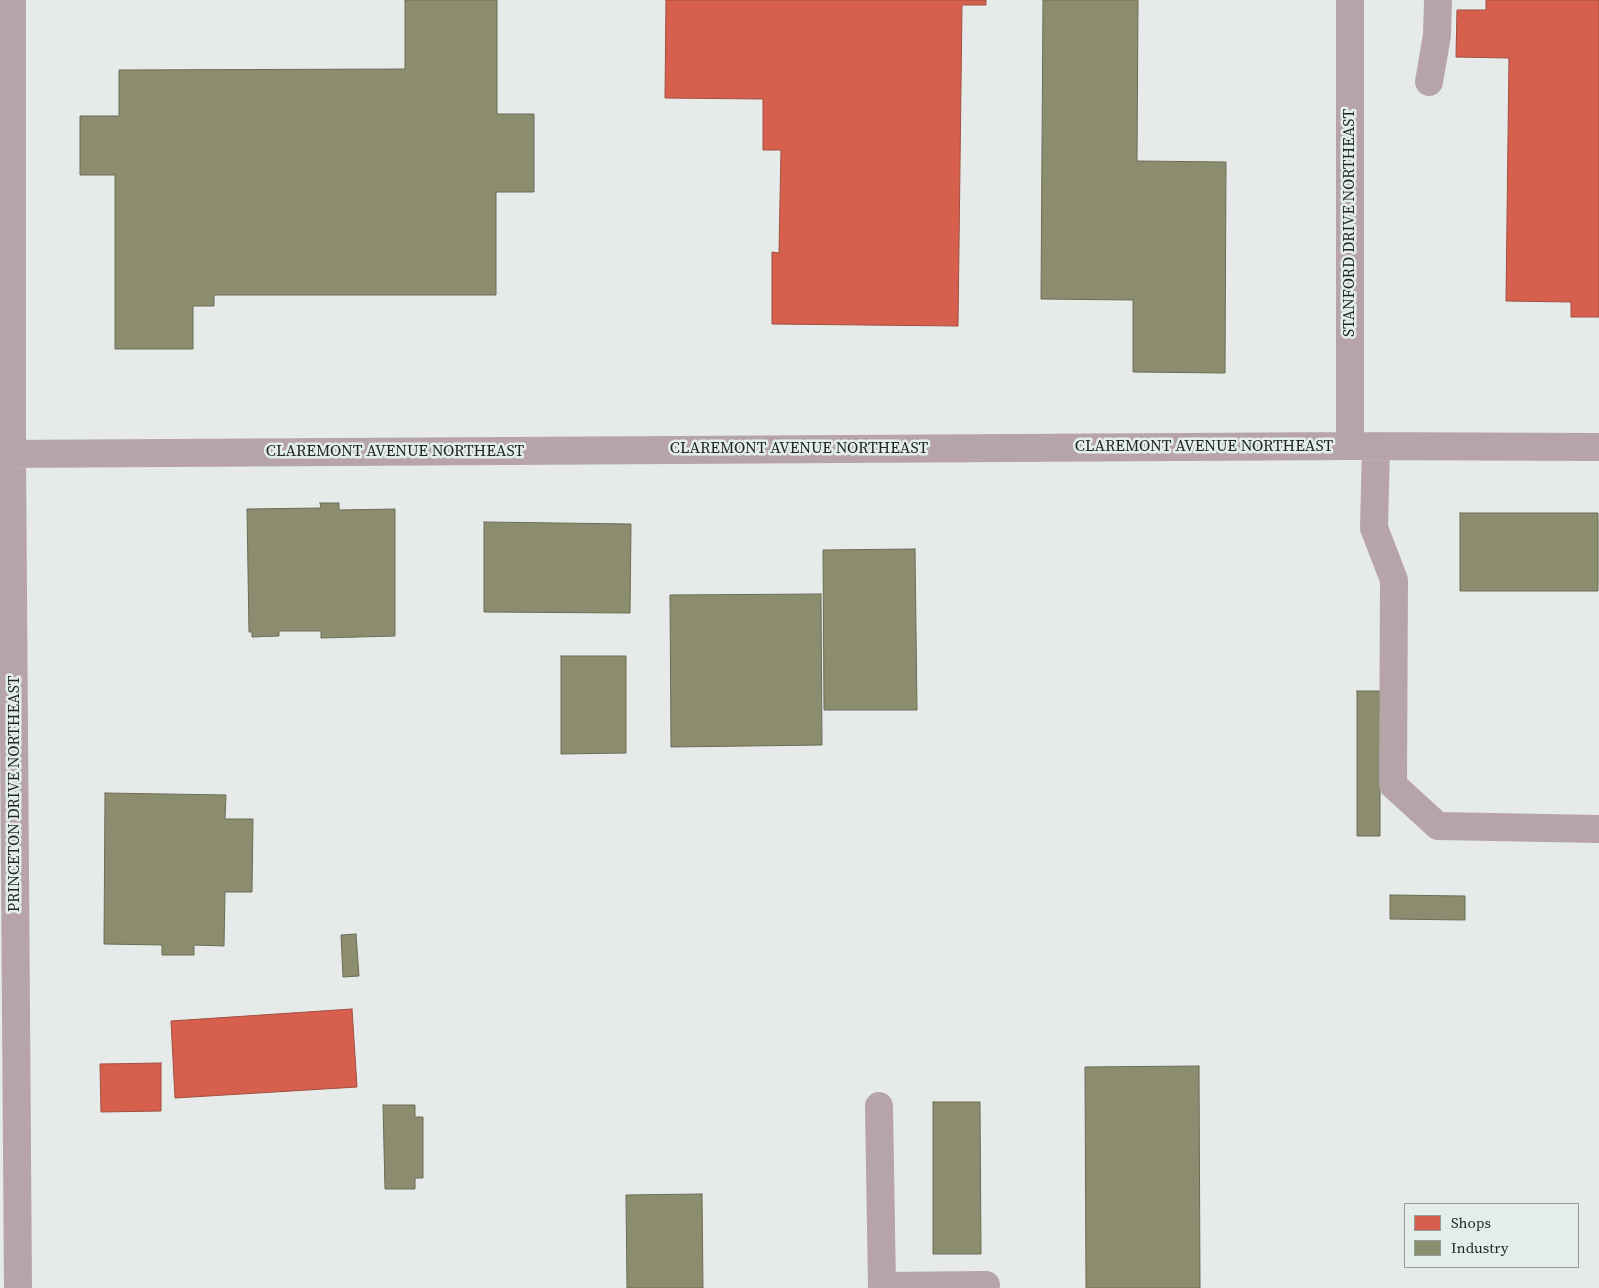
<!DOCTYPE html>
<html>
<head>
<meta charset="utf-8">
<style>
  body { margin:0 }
  #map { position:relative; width:1599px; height:1288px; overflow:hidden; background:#e6ebe9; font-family:"Source Serif 4",serif }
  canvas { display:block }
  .legend { position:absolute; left:1404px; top:1203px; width:175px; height:65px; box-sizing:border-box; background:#e3eee9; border:1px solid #959d99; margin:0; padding:6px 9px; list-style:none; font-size:15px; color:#1f2321 }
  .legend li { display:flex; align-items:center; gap:10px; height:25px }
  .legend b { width:25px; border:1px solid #959d99 }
</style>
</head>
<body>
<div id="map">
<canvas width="1599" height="1288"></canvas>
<ul class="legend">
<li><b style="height:14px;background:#d6604d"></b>Shops</li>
<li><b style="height:14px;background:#8c8c6e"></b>Industry</li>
</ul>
</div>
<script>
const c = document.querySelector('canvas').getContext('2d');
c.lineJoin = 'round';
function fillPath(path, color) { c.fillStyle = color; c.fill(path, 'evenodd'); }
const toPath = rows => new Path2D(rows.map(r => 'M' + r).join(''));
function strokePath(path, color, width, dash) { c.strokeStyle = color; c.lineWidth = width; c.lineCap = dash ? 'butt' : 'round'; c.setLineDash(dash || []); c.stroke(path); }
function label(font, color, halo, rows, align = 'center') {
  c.font = font + ' "Source Serif 4",serif'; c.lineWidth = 5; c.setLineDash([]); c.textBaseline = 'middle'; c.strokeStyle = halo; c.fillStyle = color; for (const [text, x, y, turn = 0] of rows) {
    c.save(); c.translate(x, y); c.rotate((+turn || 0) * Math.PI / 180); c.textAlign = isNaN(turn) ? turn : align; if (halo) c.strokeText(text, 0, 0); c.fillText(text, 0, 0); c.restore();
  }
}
const shops = toPath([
  [666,0,986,0,986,5,962,5,958,326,772,324,772,252,779,253,781,150,763,150,763,99,665,98,666,0],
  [1486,0,1599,0,1599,317,1571,317,1571,302,1506,301,1509,58,1456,57,1457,10,1486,10,1486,0],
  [352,1009,357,1087,175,1098,171,1021,352,1009],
  [161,1063,161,1111,101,1112,100,1064,161,1063]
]);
fillPath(shops, '#d6604d');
strokePath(shops, '#9f4e40', 1);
const industry = toPath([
  [405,0,497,0,497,114,534,114,534,192,496,192,496,295,214,295,214,306,193,306,193,349,115,349,115,175,80,175,80,116,119,116,119,70,405,69,405,0],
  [1043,0,1138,0,1137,161,1226,162,1225,373,1133,372,1133,300,1041,299,1043,0],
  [320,503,339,503,339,510,395,509,395,636,321,638,321,631,279,631,279,636,252,637,252,632,249,632,247,509,321,508,320,503],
  [1460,513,1598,513,1598,591,1460,591,1460,513],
  [484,522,631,524,630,613,484,612,484,522],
  [915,549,917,710,824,710,823,550,915,549],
  [821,594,822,745,671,747,670,595,821,594],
  [561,656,626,656,626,753,561,754,561,656],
  [1357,691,1380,691,1380,836,1357,836,1357,691],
  [105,793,226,795,225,819,253,819,252,892,225,892,224,946,194,945,194,955,162,955,162,945,104,944,105,793],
  [1390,895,1465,896,1465,920,1390,919,1390,895],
  [356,934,359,976,343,977,341,935,356,934],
  [1199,1066,1200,1288,1086,1288,1085,1067,1199,1066],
  [933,1102,980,1102,981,1254,933,1254,933,1102],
  [383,1105,415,1105,415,1117,423,1117,423,1178,415,1178,415,1189,385,1189,383,1105],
  [702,1194,703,1288,627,1288,626,1195,702,1194]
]);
fillPath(industry, '#8c8c6e');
strokePath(industry, '#6b6c57', 1);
strokePath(toPath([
  [12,0,12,454,18,1288],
  [1429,82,1437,35,1438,0],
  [1350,446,1350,0],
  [1376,446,1374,528,1394,580,1393,785,1438,826,1599,829],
  [0,454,1350,446,1599,447],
  [879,1106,882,1288],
  [882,1286,986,1285]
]), '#b6a4a8', 28);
label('16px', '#1f2321', '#e3eee9', [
  ["STANFORD DRIVE NORTHEAST",1350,223,-90],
  ["CLAREMONT AVENUE NORTHEAST",1204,447],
  ["CLAREMONT AVENUE NORTHEAST",799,449],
  ["CLAREMONT AVENUE NORTHEAST",395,452],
  ["PRINCETON DRIVE NORTHEAST",15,794,-90]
]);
</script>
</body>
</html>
